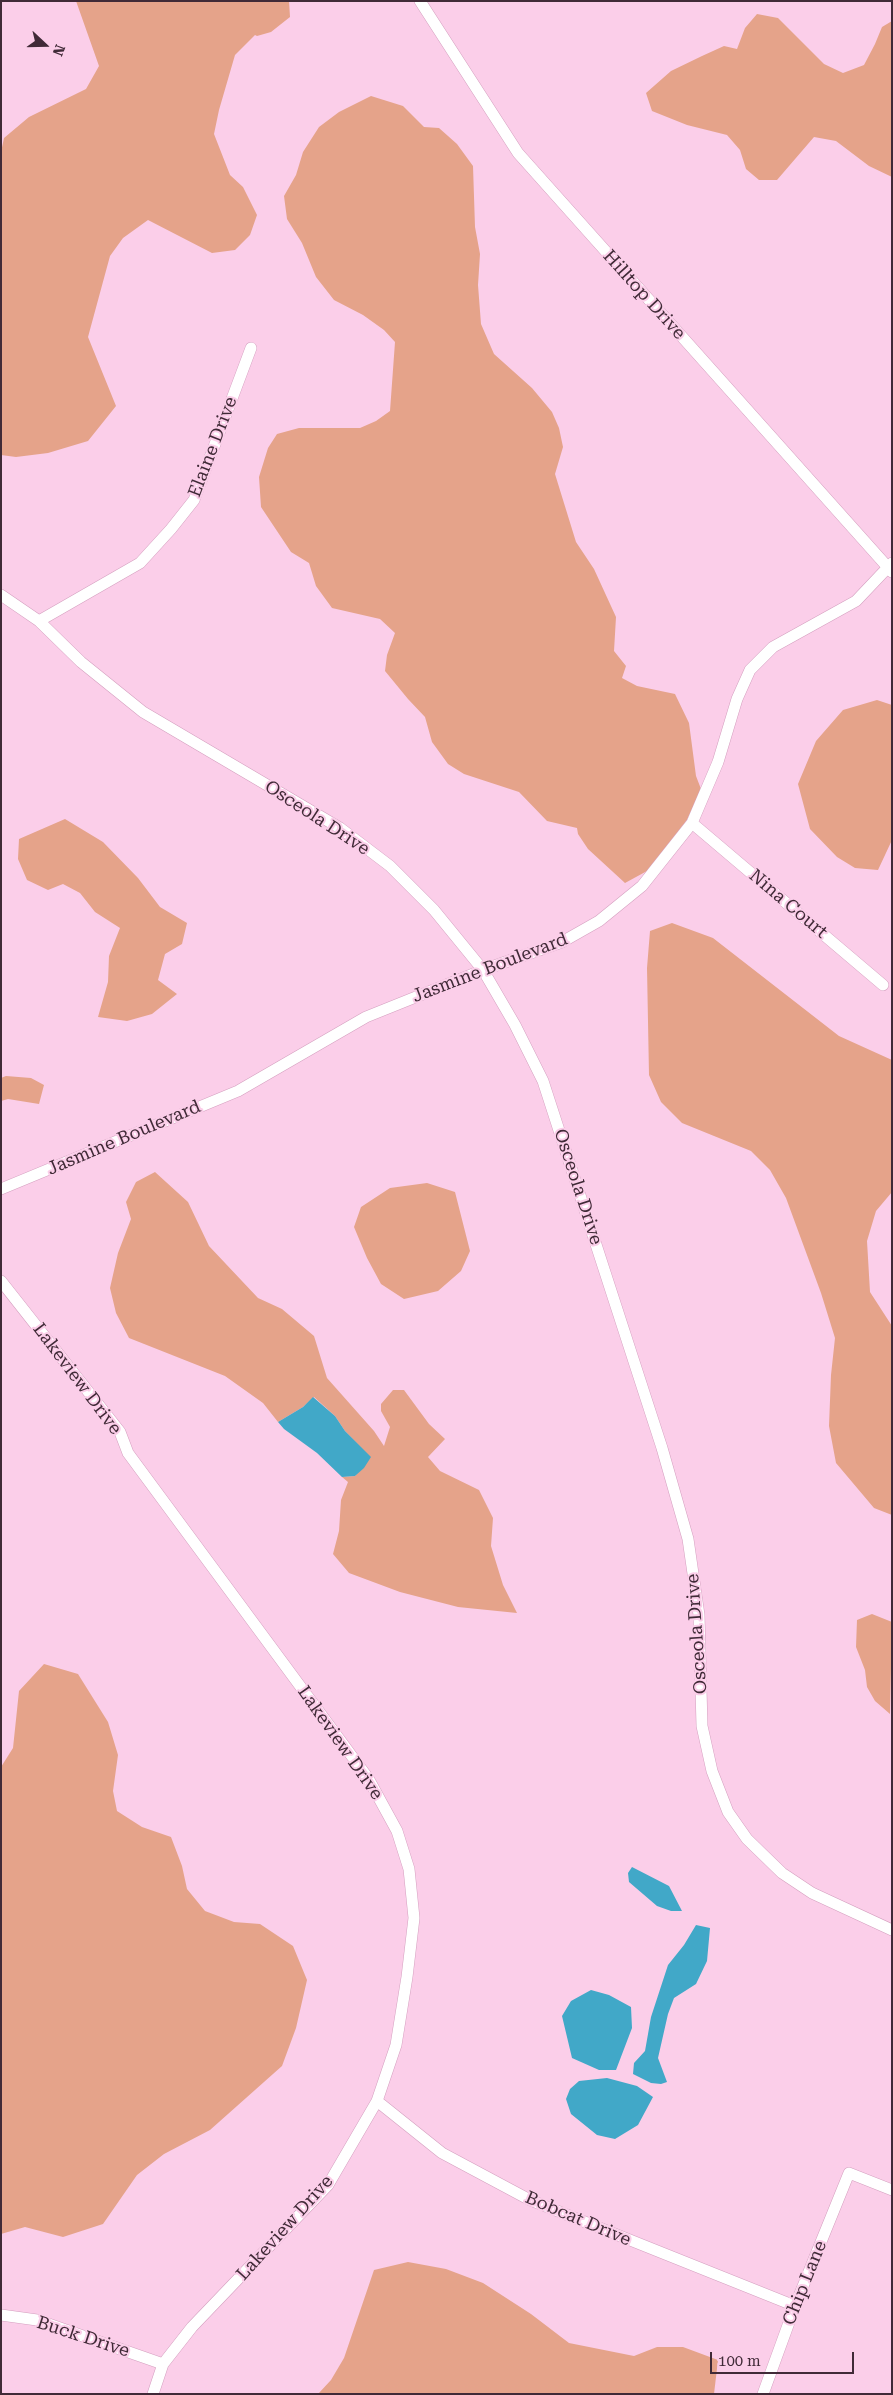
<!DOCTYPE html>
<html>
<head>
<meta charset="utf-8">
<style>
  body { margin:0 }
  #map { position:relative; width:893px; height:2395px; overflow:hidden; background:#fbcee9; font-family:"Roboto Serif",serif }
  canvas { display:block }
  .frame { position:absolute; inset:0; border:2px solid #402a37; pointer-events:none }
  .north { position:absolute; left:20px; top:20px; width:50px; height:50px; -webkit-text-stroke:4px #fbcee9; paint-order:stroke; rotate:111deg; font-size:14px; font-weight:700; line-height:20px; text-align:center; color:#402a37 }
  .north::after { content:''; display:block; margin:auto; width:18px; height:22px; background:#402a37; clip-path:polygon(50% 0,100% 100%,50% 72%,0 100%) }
  .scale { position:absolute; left:710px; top:2352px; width:144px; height:22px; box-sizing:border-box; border:2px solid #402a37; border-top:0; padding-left:6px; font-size:15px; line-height:18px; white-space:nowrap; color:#402a37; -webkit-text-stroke:4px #fbcee9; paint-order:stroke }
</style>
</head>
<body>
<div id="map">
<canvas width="893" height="2395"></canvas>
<div class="frame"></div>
<div class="north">N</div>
<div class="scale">100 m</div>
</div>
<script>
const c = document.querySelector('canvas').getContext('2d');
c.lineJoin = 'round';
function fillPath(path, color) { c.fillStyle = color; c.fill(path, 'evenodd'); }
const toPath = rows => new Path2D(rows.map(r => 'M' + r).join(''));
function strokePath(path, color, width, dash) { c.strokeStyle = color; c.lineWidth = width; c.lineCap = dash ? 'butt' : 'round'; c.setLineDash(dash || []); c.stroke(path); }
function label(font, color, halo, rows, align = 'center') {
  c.font = font + ' "Roboto Serif",serif'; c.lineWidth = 4; c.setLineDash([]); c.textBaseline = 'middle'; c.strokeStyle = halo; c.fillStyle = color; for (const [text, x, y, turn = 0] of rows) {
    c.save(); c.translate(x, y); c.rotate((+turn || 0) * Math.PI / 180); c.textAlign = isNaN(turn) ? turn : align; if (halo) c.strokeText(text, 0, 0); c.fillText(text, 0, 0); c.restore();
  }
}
fillPath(toPath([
  [76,1,289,1,290,17,271,32,257,36,255,35,235,55,219,110,214,134,230,175,243,187,257,215,250,235,235,250,212,253,148,220,123,238,110,256,88,337,116,406,88,441,48,453,16,457,1,455,1,152,4,138,29,117,86,89,99,66],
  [757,14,778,18,824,64,843,73,864,65,875,44,882,27,892,21,892,177,869,166,836,141,814,137,777,180,759,180,746,169,740,150,727,135,687,125,652,111,646,93,671,71,702,56,724,46,737,49,745,28],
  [371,96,403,106,424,127,439,128,457,144,473,166,475,227,480,254,478,285,481,324,494,354,532,388,552,412,559,428,563,447,555,474,576,542,594,569,616,617,614,651,626,666,622,678,637,686,675,694,689,723,696,776,701,789,687,820,647,871,625,883,588,849,578,834,577,828,547,821,519,792,464,774,448,764,432,742,425,717,408,699,385,671,387,655,395,633,380,619,332,608,316,586,309,563,291,552,261,507,259,477,268,448,277,434,299,428,360,428,376,421,390,411,395,342,384,330,363,315,334,300,316,277,302,243,287,219,284,196,296,175,303,152,319,127,339,112],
  [877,700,892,705,892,840,878,870,855,868,837,857,810,829,798,784,816,741,843,710],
  [65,819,103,842,138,878,160,907,187,923,182,944,165,954,158,980,177,994,152,1014,127,1021,98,1017,108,982,109,956,120,928,95,912,80,893,63,884,48,890,27,880,18,859,19,839],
  [672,923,713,938,839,1036,892,1060,892,1192,876,1211,867,1241,870,1292,892,1326,892,1515,874,1508,836,1463,829,1426,831,1375,835,1338,821,1293,786,1198,770,1170,751,1151,682,1123,661,1102,649,1075,647,968,650,931],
  [6,1076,31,1078,44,1085,39,1104,8,1099,1,1101,1,1078],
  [155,1172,188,1202,209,1246,258,1298,282,1309,314,1336,327,1378,374,1431,384,1446,390,1427,381,1411,381,1404,393,1390,404,1390,429,1424,445,1439,428,1457,440,1471,479,1490,493,1518,491,1546,503,1585,517,1613,458,1607,400,1592,349,1573,333,1554,339,1531,341,1500,348,1482,342,1477,355,1476,370,1457,345,1431,335,1416,314,1397,303,1407,278,1422,263,1403,225,1376,129,1338,116,1313,110,1288,118,1253,131,1219,126,1202,136,1182],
  [427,1183,455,1192,470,1251,461,1271,438,1291,404,1299,381,1284,367,1258,354,1227,361,1207,390,1188],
  [872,1614,892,1622,890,1714,875,1701,867,1687,865,1670,856,1647,857,1620],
  [44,1664,78,1674,108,1722,118,1755,113,1791,117,1811,142,1827,171,1837,182,1866,187,1889,205,1911,234,1922,260,1924,293,1946,307,1980,296,2028,282,2066,210,2130,164,2154,137,2175,103,2224,63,2237,25,2227,1,2234,1,1767,13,1748,19,1691],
  [408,2262,446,2269,483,2283,531,2314,569,2343,634,2356,657,2347,683,2347,718,2360,714,2394,318,2394,331,2380,344,2358,374,2270]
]), '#e5a38a');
fillPath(toPath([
  [313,1397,335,1416,345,1431,371,1457,364,1468,355,1476,342,1477,317,1453,284,1429,278,1422,303,1407],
  [632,1867,669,1886,682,1911,671,1911,657,1906,629,1882,628,1873],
  [696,1925,710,1928,707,1961,696,1984,674,1998,668,2014,658,2058,667,2082,661,2084,651,2083,633,2074,634,2063,645,2051,651,2017,668,1965,684,1945],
  [591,1990,609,1995,631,2007,632,2028,616,2070,599,2070,572,2058,562,2016,571,2001],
  [607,2078,637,2086,653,2097,638,2125,615,2139,597,2135,571,2114,566,2099,570,2089,579,2081]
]), '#41a8c8');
const minor = toPath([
  [420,1,518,153,892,572],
  [1,595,39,621,81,662,143,712,340,828,390,866,434,910,483,970,515,1025,543,1081,662,1448,688,1539,699,1615,702,1726,712,1771,728,1812,747,1839,782,1873,812,1893,892,1930],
  [39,621,140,563,171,529,194,500,251,348],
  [692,823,883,985],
  [1,1189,238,1091,366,1017,483,970,562,942,599,921,642,886,692,823,718,762,737,699,750,670,773,647,856,601,892,563],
  [1,1281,120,1432,128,1453,368,1778,397,1831,409,1869,414,1918,407,1977,396,2045,377,2101,328,2185,192,2327,163,2364,153,2394],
  [377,2101,442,2153,530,2200,795,2306],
  [1,2315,37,2320,163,2364],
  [763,2394,795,2306,849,2173,892,2190]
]);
strokePath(minor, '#d49fbf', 12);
strokePath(minor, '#fff', 11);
label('18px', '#402a37', '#fbcee9', [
  ["Hilltop Drive",644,295,48],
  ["Elaine Drive",213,447,-69],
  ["Osceola Drive",317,818,33],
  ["Nina Court",788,904,40],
  ["Jasmine Boulevard",490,968,-21],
  ["Jasmine Boulevard",124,1138,-23],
  ["Osceola Drive",578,1187,72],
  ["Lakeview Drive",77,1379,53],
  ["Osceola Drive",697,1634,-94],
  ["Lakeview Drive",340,1743,55],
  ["Bobcat Drive",578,2219,23],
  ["Lakeview Drive",285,2228,-48],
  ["Chip Lane",805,2283,-68],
  ["Buck Drive",83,2337,18]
]);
</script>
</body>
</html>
